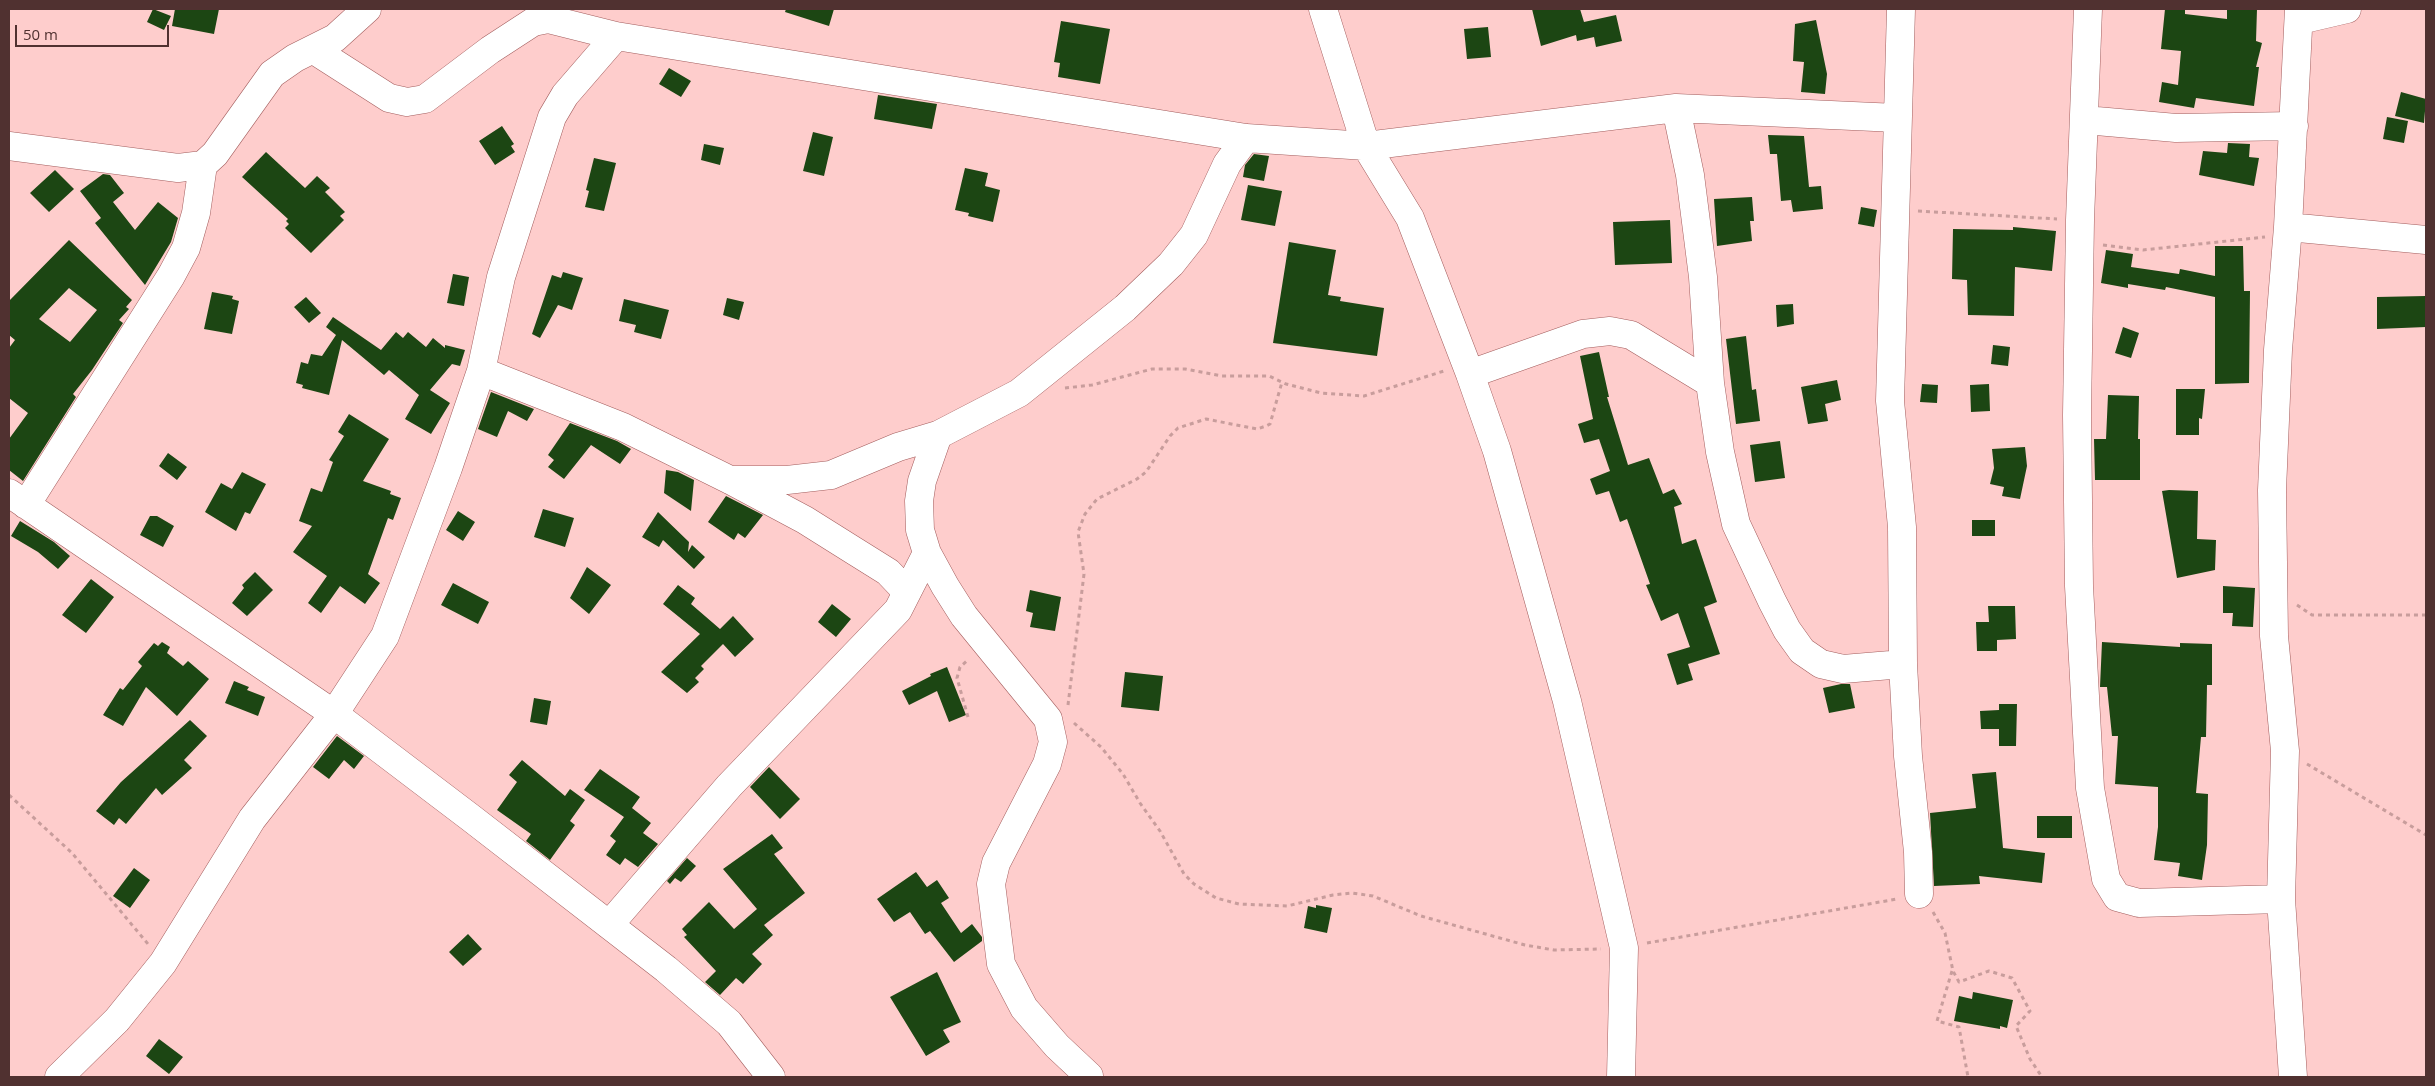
<!DOCTYPE html>
<html>
<head>
<meta charset="utf-8">
<style>
  body { margin:0 }
  #map { position:relative; width:2435px; height:1086px; overflow:hidden; background:#fecdcc; font-family:"Open Sans",sans-serif }
  canvas { display:block }
  .frame { position:absolute; inset:0; border:10px solid #503130; pointer-events:none }
  .scale { position:absolute; left:15px; top:25px; width:154px; height:22px; box-sizing:border-box; border:2px solid #503130; border-top:0; padding-left:6px; font-size:15px; line-height:18px; white-space:nowrap; color:#503130; -webkit-text-stroke:4px #fecdcc; paint-order:stroke }
</style>
</head>
<body>
<div id="map">
<canvas width="2435" height="1086"></canvas>
<div class="frame"></div>
<div class="scale">50 m</div>
</div>
<script>
const c = document.querySelector('canvas').getContext('2d');
c.lineJoin = 'round';
function fillPath(path, color) { c.fillStyle = color; c.fill(path, 'evenodd'); }
const toPath = rows => new Path2D(rows.map(r => 'M' + r).join(''));
function strokePath(path, color, width, dash) { c.strokeStyle = color; c.lineWidth = width; c.lineCap = dash ? 'butt' : 'round'; c.setLineDash(dash || []); c.stroke(path); }
fillPath(toPath([
  [153,9,171,16,164,30,147,22],
  [175,9,219,9,214,34,172,26],
  [786,9,834,9,829,26,785,12],
  [1532,9,1580,9,1584,22,1616,15,1622,41,1596,47,1594,37,1577,41,1576,35,1541,46],
  [2165,9,2185,9,2185,14,2227,19,2227,9,2257,9,2256,41,2262,43,2256,67,2259,67,2254,106,2196,98,2194,108,2159,102,2162,82,2178,85,2181,51,2161,49],
  [1816,20,1827,74,1825,94,1801,92,1804,62,1793,61,1795,24],
  [1061,21,1110,29,1100,84,1058,77,1060,63,1054,62],
  [1488,27,1491,57,1467,59,1464,29],
  [669,68,691,81,681,97,659,84],
  [2401,92,2426,99,2424,123,2395,116],
  [878,95,937,104,932,129,874,119],
  [2387,117,2408,121,2404,143,2383,139],
  [502,126,514,144,511,146,515,152,495,165,479,141],
  [813,132,833,137,824,176,803,171],
  [1768,135,1804,136,1809,187,1821,186,1823,209,1793,212,1791,200,1781,201,1777,154,1770,154],
  [2228,143,2250,144,2249,157,2259,158,2254,186,2199,175,2203,151,2227,153],
  [704,144,724,148,720,165,701,160],
  [266,152,305,188,317,176,330,188,325,192,345,212,340,216,344,220,311,253,285,228,289,224,286,221,288,219,242,177],
  [1254,154,1269,156,1264,181,1243,177,1245,165],
  [594,158,616,163,604,211,585,207,589,191,586,190],
  [965,168,988,173,985,186,1000,190,993,222,968,216,969,213,955,210],
  [55,170,74,189,49,212,30,193],
  [103,174,110,175,124,193,113,202,135,230,158,202,178,218,171,242,145,285,95,223,101,218,80,191],
  [1248,185,1282,191,1275,226,1241,220],
  [1752,197,1754,221,1750,221,1752,241,1717,246,1714,199],
  [1861,207,1877,210,1874,227,1858,224],
  [1670,220,1672,263,1615,265,1613,222],
  [2013,227,2056,231,2052,271,2015,267,2014,316,1968,315,1967,280,1952,279,1953,229,2013,230],
  [69,240,132,300,126,307,129,309,119,320,123,323,92,370,73,394,76,397,23,481,9,470,9,439,28,413,9,398,9,348,15,340,9,335,9,301],
  [69,288,97,310,70,342,39,319],
  [1289,242,1336,250,1328,295,1341,297,1340,301,1384,308,1377,356,1273,343],
  [2215,246,2243,246,2244,291,2250,291,2249,383,2215,384,2215,297,2166,287,2165,290,2128,284,2128,288,2101,283,2106,250,2133,254,2131,267,2179,274,2180,269,2215,276],
  [563,272,583,278,572,310,558,305,540,338,532,334,552,275,561,278],
  [453,274,469,277,464,306,447,303],
  [212,292,233,296,232,299,239,301,232,334,204,329],
  [2426,296,2426,327,2377,329,2377,297],
  [306,297,321,313,309,323,294,307],
  [727,298,744,302,739,320,723,315],
  [624,299,669,310,661,339,634,332,636,325,619,321],
  [1793,304,1794,324,1777,327,1776,305],
  [333,317,381,350,396,332,403,338,408,332,426,347,433,338,445,348,445,345,465,350,460,366,452,364,430,390,450,403,431,434,405,419,419,395,389,370,384,375,342,340,329,395,302,388,303,385,296,383,301,362,308,364,311,354,322,356,336,335,326,327],
  [2123,327,2139,333,2131,358,2115,353],
  [1746,336,1752,390,1756,389,1760,421,1736,424,1726,339],
  [1993,345,2010,347,2008,366,1991,364],
  [1599,352,1609,397,1607,397,1628,465,1649,458,1663,494,1674,489,1682,504,1674,507,1682,544,1696,539,1717,602,1704,607,1720,654,1688,664,1693,680,1677,685,1667,654,1690,647,1678,613,1661,621,1646,585,1650,584,1627,519,1620,522,1609,491,1596,495,1590,479,1610,471,1599,439,1584,443,1578,424,1593,419,1580,356],
  [1837,380,1841,400,1825,404,1828,421,1808,424,1801,387],
  [1922,384,1938,385,1937,403,1920,402],
  [1989,384,1990,411,1971,412,1970,385],
  [2176,389,2205,389,2202,419,2199,418,2199,435,2176,435],
  [491,392,534,409,527,421,508,411,497,437,478,429],
  [2108,395,2139,396,2138,439,2140,439,2140,480,2095,480,2094,439,2106,439],
  [349,414,389,439,363,481,391,491,390,494,401,498,393,520,388,518,368,574,380,583,365,604,340,586,321,613,308,603,327,576,293,552,312,526,299,521,311,488,322,492,333,462,329,460,344,436,338,432],
  [570,423,617,441,631,449,620,464,591,445,564,479,548,467,554,460,548,455],
  [1780,441,1785,478,1755,482,1750,445],
  [2025,447,2027,466,2020,499,2002,496,2004,487,1990,484,1994,468,1992,449],
  [168,453,187,467,177,480,159,466],
  [666,470,678,472,694,480,691,511,664,493],
  [242,472,266,484,250,514,245,512,236,531,205,512,221,483,232,489],
  [2169,490,2198,491,2197,539,2216,540,2215,570,2177,578,2162,491],
  [726,496,763,515,745,538,738,533,734,540,708,522],
  [543,509,574,518,565,547,534,537],
  [458,511,475,522,463,541,446,530],
  [658,512,689,542,688,552,692,545,705,557,694,569,663,540,659,547,642,537],
  [150,516,157,516,174,526,163,547,140,535],
  [1972,520,1995,520,1995,536,1972,536],
  [20,521,54,542,70,556,58,569,38,552,11,536],
  [587,567,611,585,589,614,570,598],
  [255,572,273,590,247,616,232,603,244,588,242,585],
  [91,579,114,597,86,633,62,615],
  [453,583,489,602,478,624,441,605],
  [678,585,695,598,691,604,720,629,733,616,754,639,735,657,723,644,701,666,704,669,695,678,699,682,687,693,661,672,700,634,663,604],
  [2223,586,2255,588,2253,627,2232,626,2233,613,2223,613],
  [1030,590,1061,597,1055,631,1030,627,1033,613,1026,611],
  [832,604,851,619,836,637,818,622],
  [1988,606,2015,606,2016,639,1997,640,1997,651,1977,651,1976,622,1989,622],
  [162,642,170,647,167,653,183,666,188,661,209,679,177,716,146,687,123,726,103,715,120,688,123,690,142,666,138,662,154,643,158,646],
  [2102,642,2180,647,2180,643,2212,644,2212,685,2207,685,2206,737,2201,737,2196,793,2208,794,2207,845,2202,880,2178,876,2180,863,2154,860,2158,827,2158,787,2115,784,2118,736,2112,736,2107,687,2100,687],
  [947,667,966,715,949,722,937,691,909,705,902,691,931,676,930,674],
  [1125,672,1163,676,1159,711,1121,707],
  [234,681,249,687,247,690,265,697,258,716,225,703],
  [1841,684,1850,684,1855,708,1829,713,1823,688],
  [534,698,551,701,547,725,530,722],
  [1999,704,2017,704,2016,746,1999,746,1999,729,1981,729,1980,711,1999,710],
  [190,720,207,736,184,760,192,768,162,795,156,788,126,824,119,818,114,825,96,811,121,782],
  [337,736,364,756,354,769,344,760,329,779,313,767],
  [522,760,565,796,570,789,585,800,570,821,575,825,550,860,526,841,531,834,497,810,517,782,509,775],
  [769,767,800,799,780,819,750,787],
  [600,769,640,797,632,808,651,823,643,833,658,844,638,867,625,858,620,865,606,855,616,841,610,836,624,817,584,790],
  [1996,772,2003,848,2045,853,2042,883,1979,876,1980,884,1934,886,1930,813,1976,808,1972,774],
  [2037,816,2072,816,2072,838,2037,838],
  [772,834,783,848,774,854,805,893,764,925,773,935,752,954,762,964,743,984,736,978,720,995,705,982,716,971,684,937,687,935,682,929,709,902,734,929,757,909,723,869],
  [687,858,696,866,681,882,675,878,670,884,667,881],
  [134,868,150,880,130,908,113,896],
  [916,872,927,887,937,880,949,898,941,903,961,933,972,924,982,937,982,941,954,962,930,931,925,934,910,912,894,922,877,899],
  [1316,905,1332,908,1327,933,1304,928,1308,906,1316,908],
  [468,934,482,949,463,966,449,952],
  [937,972,961,1022,943,1030,950,1042,926,1056,890,997],
  [1973,992,2013,1000,2007,1028,2000,1026,2000,1029,1954,1021,1959,996,1972,999],
  [159,1039,183,1057,169,1074,146,1056]
]), '#1c4613');
const minor = toPath([
  [1323,9,1366,146,1410,218,1470,374,1497,451,1567,701,1624,948,1621,1077],
  [1901,9,1890,401,1902,527,1903,664,1908,756,1918,852,1919,894],
  [2088,9,2080,220,2077,415,2079,586,2090,788,2106,879,2117,897,2139,903,2281,899],
  [2300,20,2347,9],
  [314,50,389,98,407,102,425,99,490,50,533,22,548,19,616,36,1246,138,1366,146,1676,108,1897,118],
  [1676,108,1690,175,1703,277,1710,383,1720,452,1736,524,1772,601,1787,630,1802,651,1821,664,1843,669,1903,664],
  [2085,120,2176,128,2294,126],
  [9,146,178,168,203,165,215,154,272,74,295,58,335,38,367,9],
  [2288,227,2426,240],
  [481,371,623,427,730,480,805,520,848,547,888,572,907,592],
  [1470,374,1583,334,1610,331,1631,335,1710,383],
  [938,435,922,481,919,501,920,530,927,553,945,586,964,616,1048,719,1053,742,1047,764,996,863,991,884,1001,964,1024,1008,1057,1046,1089,1076],
  [730,480,787,480,831,475,898,447,938,435,1019,393,1125,308,1171,264,1194,235,1227,164,1246,138],
  [9,493,334,714,471,818,666,969,729,1023,771,1077],
  [26,505,171,276,186,248,196,213,203,165],
  [609,925,729,786,898,610,927,553],
  [59,1077,117,1020,163,963,252,819,334,714,385,636,448,468,481,371,501,277,552,117,565,95,616,36],
  [2293,1077,2281,899,2285,751,2274,636,2272,490,2278,350,2288,227,2299,9]
]);
strokePath(minor, '#a35d5d', 29);
strokePath(toPath([
  [1918,211,2057,219],
  [2103,245,2143,250,2265,237],
  [1065,388,1092,385,1152,369,1185,369,1222,376,1269,376,1286,384,1321,393,1364,396,1444,371],
  [2297,605,2312,615,2426,615],
  [1068,705,1084,574,1078,532,1085,514,1097,499,1137,479,1146,472,1170,436,1178,428,1206,419,1257,429,1266,426,1270,424,1282,382],
  [968,717,957,678,960,667,969,659],
  [1074,723,1101,747,1123,774,1140,803,1160,831,1184,874,1194,884,1216,898,1239,904,1287,906,1333,895,1352,893,1373,896,1421,916,1525,945,1554,950,1601,949],
  [2307,764,2426,835],
  [9,795,72,853,148,944],
  [1933,912,1945,933,1953,971,1959,982,1989,971,2012,978,2030,1011,2016,1026,2030,1059,2042,1077],
  [1647,943,1897,899],
  [1952,971,1937,1021,1959,1027,1968,1077]
]), '#c89d9c', 3, [4, 4]);
strokePath(minor, '#fff', 28);
</script>
</body>
</html>
